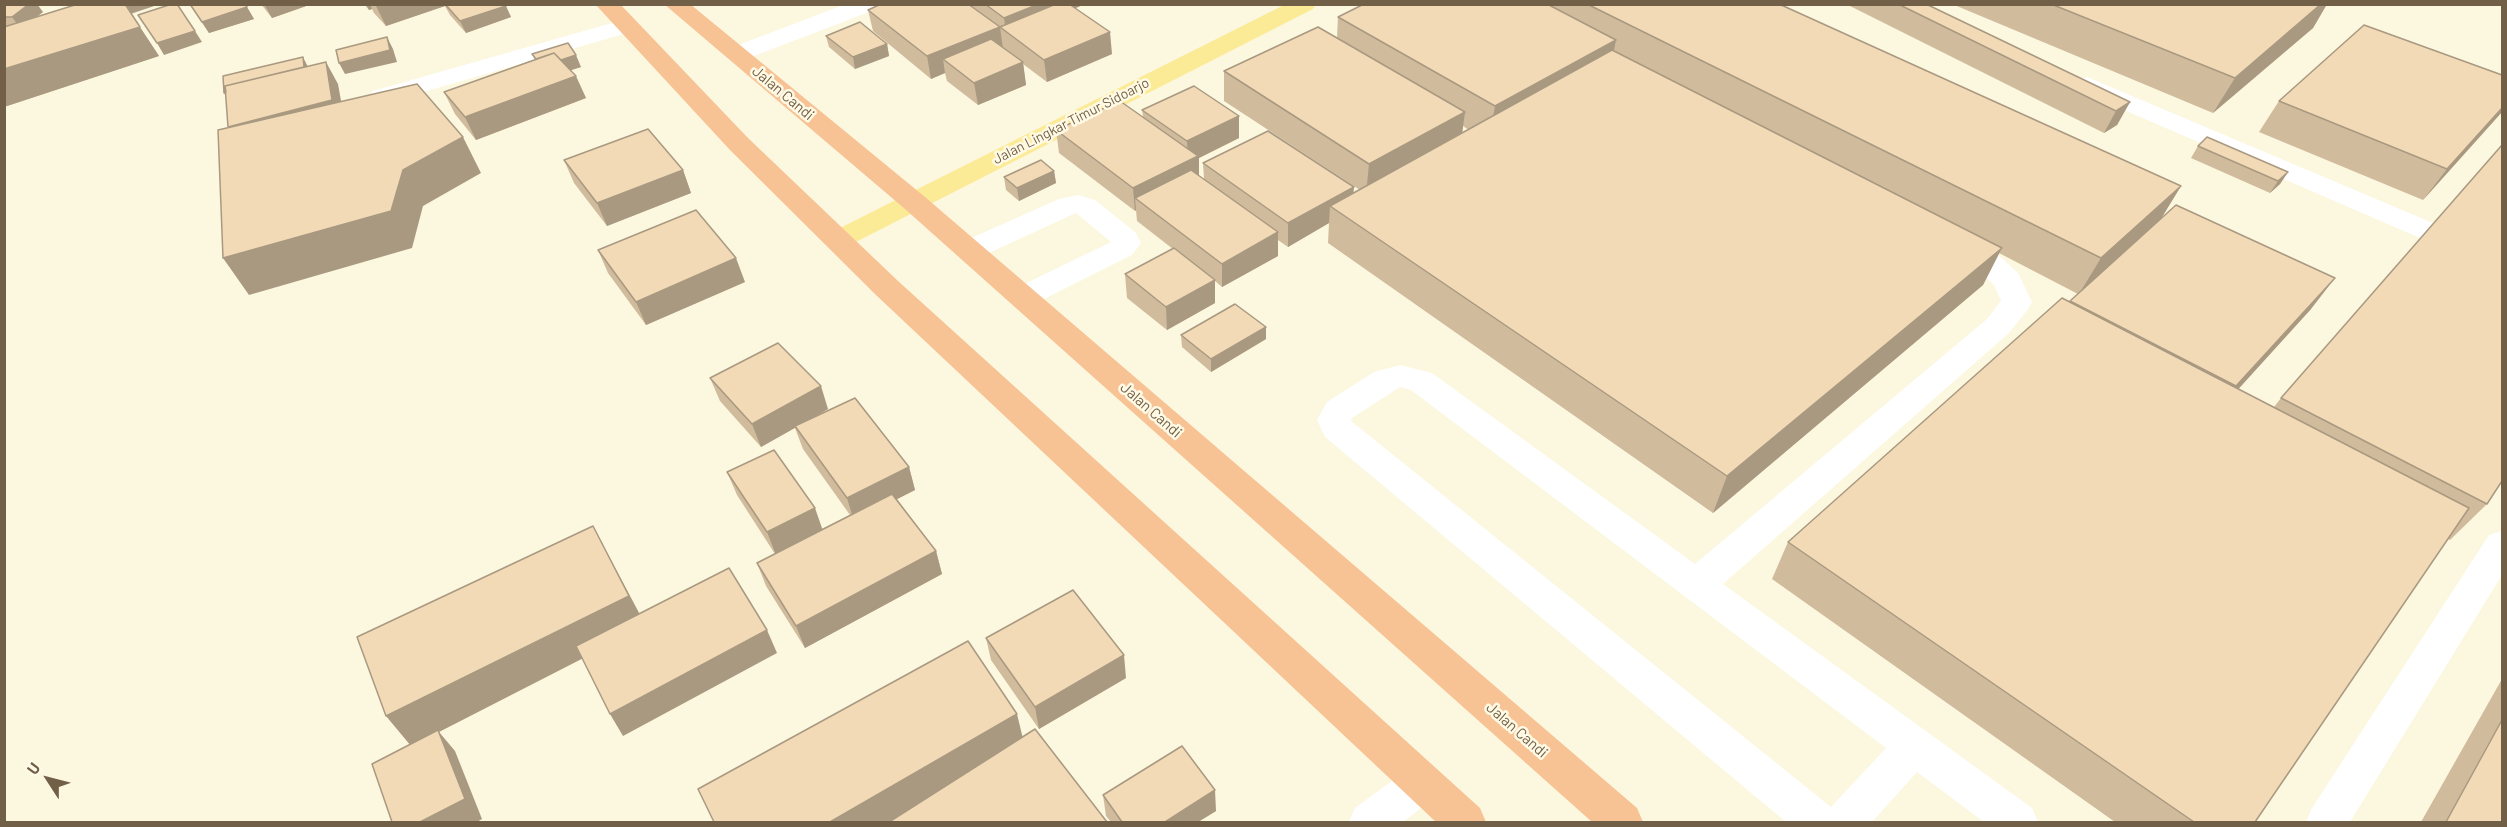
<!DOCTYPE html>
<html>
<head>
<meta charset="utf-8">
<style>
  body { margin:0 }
  #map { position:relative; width:2507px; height:827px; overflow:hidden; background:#fcf7df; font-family:Barlow,sans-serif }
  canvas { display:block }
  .frame { position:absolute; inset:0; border:6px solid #725f47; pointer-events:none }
  .north { position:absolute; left:18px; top:749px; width:60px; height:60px; -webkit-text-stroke:4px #fffae5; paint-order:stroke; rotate:306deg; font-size:16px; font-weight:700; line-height:24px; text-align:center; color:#725f47 }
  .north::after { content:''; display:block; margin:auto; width:21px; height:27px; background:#725f47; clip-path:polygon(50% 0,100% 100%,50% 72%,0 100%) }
</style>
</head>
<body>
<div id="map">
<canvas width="2507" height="827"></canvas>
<div class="frame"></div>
<div class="north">U</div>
</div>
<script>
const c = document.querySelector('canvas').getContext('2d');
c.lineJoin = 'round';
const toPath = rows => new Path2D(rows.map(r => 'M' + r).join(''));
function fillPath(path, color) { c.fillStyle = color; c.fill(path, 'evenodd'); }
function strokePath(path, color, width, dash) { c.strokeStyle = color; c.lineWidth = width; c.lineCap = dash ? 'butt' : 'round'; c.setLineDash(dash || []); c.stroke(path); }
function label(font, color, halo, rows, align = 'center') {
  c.font = font + ' Barlow,sans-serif'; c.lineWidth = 5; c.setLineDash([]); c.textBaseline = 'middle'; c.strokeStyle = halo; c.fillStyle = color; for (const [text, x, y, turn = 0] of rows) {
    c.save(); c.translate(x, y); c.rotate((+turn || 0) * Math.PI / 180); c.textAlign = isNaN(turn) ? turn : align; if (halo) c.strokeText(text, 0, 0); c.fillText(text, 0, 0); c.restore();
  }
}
fillPath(toPath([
  [846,4,880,4,877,9,746,59,737,61,728,59,725,54,728,49,846,4],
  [626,19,634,21,638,26,634,31,382,104,373,101,369,96,373,91,626,19],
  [2087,77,2440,226,2444,232,2440,238,2430,241,2420,238,2078,90,2074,85,2078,80,2087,77],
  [1078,195,1095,200,1135,232,1141,243,1132,255,1034,304,1023,307,1012,304,1008,297,1012,290,1111,242,1076,213,980,257,970,259,960,257,955,250,960,243,1059,199,1078,195],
  [1956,232,1966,235,1994,251,2018,273,2032,302,2028,309,2009,333,1723,584,2032,808,2038,822,1984,822,1917,772,1872,822,1786,822,1325,437,1317,420,1327,402,1374,372,1400,365,1432,373,1695,564,1987,319,2001,301,1994,285,1974,265,1946,247,1942,241,1946,235,1956,232],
  [1400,387,1411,390,1886,748,1831,807,1351,421,1352,418,1400,387],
  [2502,531,2502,575,2350,822,2306,822,2312,808,2489,535,2502,531],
  [1422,764,1437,770,1443,783,1437,796,1403,822,1349,822,1355,808,1407,770,1422,764]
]), '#fff');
fillPath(toPath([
  [1286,4,1316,4,1313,9,848,246,838,249,828,246,824,240,828,234,1286,4]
]), '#fceb96');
fillPath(toPath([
  [595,4,620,4,748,138,898,281,1480,808,1486,822,1436,822,876,295,730,150,595,4],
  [664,4,690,4,925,197,1637,808,1643,822,1592,822,905,209,664,4]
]), '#f7c395');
fillPath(toPath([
  [4,4,43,12,36,17,160,4,131,14,159,56,4,107],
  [189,4,245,4,254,19,209,33],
  [261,4,312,4,272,18],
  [364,4,504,4,511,17,466,33,450,15,445,6,386,26,374,13,372,9,369,10],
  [881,4,1085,4,1075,8,1112,54,1047,82,1023,64,1026,85,978,105,947,81,945,73,931,79,873,31,868,10],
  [1364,4,1779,4,2181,186,2162,217,2311,309,2238,389,2274,407,2281,398,2487,504,2450,540,2448,539,2255,822,2115,822,1772,579,1788,542,2070,302,2078,294,1999,253,1983,285,1713,513,1328,243,1329,223,1288,247,1278,240,1278,256,1222,287,1215,281,1215,303,1167,330,1127,298,1125,274,1173,249,1137,221,1136,210,1135,211,1059,153,1056,130,1143,116,1142,110,1239,116,1239,138,1199,158,1199,176,1204,179,1203,163,1354,193,1360,190,1224,101,1224,71,1337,38,1338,17],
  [1463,126,1469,130,1462,133],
  [1846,4,1926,4,2130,102,2117,125,2104,133],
  [1952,4,2327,4,2313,28,2213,113],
  [826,36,887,44,889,56,855,69,829,47],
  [532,54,581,67,571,70,586,98,476,140,455,114,444,92,535,60],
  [2279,101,2502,112,2423,200,2259,132],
  [2198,146,2288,172,2280,184,2270,193,2191,158],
  [564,160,683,170,691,193,607,226,574,183],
  [1054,171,1056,183,1019,201,1006,190,1004,177],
  [598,250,745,282,646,325,608,273],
  [1266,327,1266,339,1211,372,1182,347,1181,335],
  [710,378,828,409,817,416,909,467,915,490,897,499,936,551,942,574,805,648,766,586,757,563,775,554,737,495,727,472,822,529,850,515,803,449,795,428,761,447,720,401],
  [986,638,1126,678,1039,729,991,660],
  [2502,679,2502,822,2421,822],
  [1103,795,1216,811,1198,822,1111,822,1106,816]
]), '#d0bb9d');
fillPath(toPath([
  [29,4,37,4,43,12,21,29,12,17],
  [101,4,160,4,111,20],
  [264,4,312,4,272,18],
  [366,4,370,4,372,9,369,10],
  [375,4,444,4,445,6,386,26],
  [1039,4,1051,4,1053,21,1006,32,1004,18],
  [1059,4,1085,4,1060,15],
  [2321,4,2327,4,2313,28,2213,113,2235,78],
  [506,6,511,17,466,33,460,21],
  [247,7,254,19,209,33,202,22],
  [140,27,159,56,4,107,4,69],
  [1000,27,1003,49,943,59,945,73,931,79,927,56],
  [195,31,202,42,164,55,157,43],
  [1110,32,1112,54,1047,82,1044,60],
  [387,37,393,49,397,62,345,74,339,63],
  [1616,40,1609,75,1489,142,1495,106],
  [887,44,889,56,855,69,853,57],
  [576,55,581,67,546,78,541,66],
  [303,57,309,69,232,105,224,93],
  [326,62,338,84,345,123,243,149,228,127],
  [1023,62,1026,85,978,105,974,83],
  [576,76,586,98,476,140,465,117],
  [2130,102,2117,125,2104,133,2116,111],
  [2502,108,2502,112,2423,200,2447,169],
  [1465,112,1461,142,1366,195,1369,164],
  [1239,116,1239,138,1199,158,1199,178,1135,198,1136,210,1135,211,1133,188,1188,161,1187,141],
  [463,137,481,173,423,206,412,248,249,295,223,258,403,170],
  [683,170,691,193,607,226,597,203],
  [1054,171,1056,183,1019,201,1017,188],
  [2288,172,2280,184,2270,193,2278,181],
  [2181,186,2159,222,2079,294,2101,258],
  [1354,187,1352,210,1330,206,1329,223,1288,247,1288,223],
  [1278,232,1278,256,1222,287,1222,264],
  [2002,248,1983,285,1713,513,1727,476],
  [736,258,745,282,646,325,636,302],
  [2335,278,2311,309,2213,417,2236,386],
  [1215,280,1215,303,1167,330,1166,307],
  [1266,327,1266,339,1211,372,1211,359],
  [821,386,828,409,761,447,752,424],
  [909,467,915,490,854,521,847,498],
  [815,508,823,531,776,555,767,532],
  [593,526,646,626,439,732,455,751,482,819,477,822,420,822,411,746,386,716],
  [936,551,942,574,805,648,796,626],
  [767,630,777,653,623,736,610,714],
  [1124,655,1126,678,1039,729,1035,707],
  [1017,714,1024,743,890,822,830,822],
  [1215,790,1216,811,1198,822,1165,822]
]), '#a99980');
const building = toPath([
  [4,4,29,4,12,17,4,17,4,4],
  [78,4,125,4,140,27,4,69,4,27,78,4],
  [172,4,177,4,195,31,157,43,138,15,172,4],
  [190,4,245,4,247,7,202,22,190,4],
  [445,4,504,4,506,6,460,21,445,4],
  [881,4,968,4,1000,27,927,56,868,10,881,4],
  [985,4,1039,4,1004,18,985,4],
  [1056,4,1069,4,1110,32,1044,60,1000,27,1056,4],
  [1364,4,1547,4,1616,40,1495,106,1338,17,1364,4],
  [1587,4,1779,4,2181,186,2101,258,1587,4],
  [1898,4,1926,4,2130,102,2116,111,1898,4],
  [2051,4,2321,4,2235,78,2051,4],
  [860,22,887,44,853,57,826,36,860,22],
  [2364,25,2502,75,2502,108,2447,169,2279,101,2364,25],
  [1318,27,1465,112,1369,164,1224,71,1318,27],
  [387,37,390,50,339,63,336,50,387,37],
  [991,39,1023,62,974,83,943,59,991,39],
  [568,43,576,55,561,60,554,53,536,59,532,54,568,43],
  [1612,50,2002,248,1727,476,1330,206,1612,50],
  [554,53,576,76,465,117,444,92,554,53],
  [303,57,304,67,225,86,226,92,224,93,223,76,303,57],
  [326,62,332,100,228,127,225,86,326,62],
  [417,84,463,137,403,170,391,211,223,258,218,130,417,84],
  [1194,86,1239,116,1187,141,1142,110,1194,86],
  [1120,101,1198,156,1133,188,1056,130,1120,101],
  [648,129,683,170,597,203,564,160,648,129],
  [1268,131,1354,187,1288,223,1203,163,1268,131],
  [2207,137,2288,172,2278,181,2198,146,2207,137],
  [2502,145,2502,481,2487,504,2281,398,2502,145],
  [1041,160,1054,171,1017,188,1004,177,1041,160],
  [1191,170,1278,232,1222,264,1135,198,1191,170],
  [2176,205,2335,278,2236,386,2070,301,2176,205],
  [696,210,736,258,636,302,598,250,696,210],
  [1174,248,1215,280,1166,307,1125,274,1174,248],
  [2062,298,2469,508,2255,822,2194,822,1788,542,2062,298],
  [1235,304,1266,327,1211,359,1181,335,1235,304],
  [778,343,821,386,752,424,710,378,778,343],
  [855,398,909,467,847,498,795,426,855,398],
  [774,450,815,508,767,532,727,472,774,450],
  [892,494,936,551,796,626,757,563,892,494],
  [593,526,629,596,386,716,357,637,593,526],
  [729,568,767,630,610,714,576,646,729,568],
  [1073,590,1124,655,1035,707,986,638,1073,590],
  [968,641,1017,714,830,822,714,822,698,789,968,641],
  [2502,720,2502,822,2446,822,2502,720],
  [1035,729,1107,822,889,822,1035,729],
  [438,730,465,799,420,822,392,822,372,764,438,730],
  [1182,746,1215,790,1165,822,1122,822,1103,795,1182,746]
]);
fillPath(building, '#f2dab7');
strokePath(building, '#a99980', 1.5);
label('14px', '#725f47', '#fffae5', [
  ["Jalan Lingkar Timur Sidoarjo",1071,121,-27]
]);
label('15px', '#725f47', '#fffae5', [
  ["Jalan Candi",783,93,40],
  ["Jalan Candi",1151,410,41],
  ["Jalan Candi",1517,730,41]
]);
</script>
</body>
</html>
